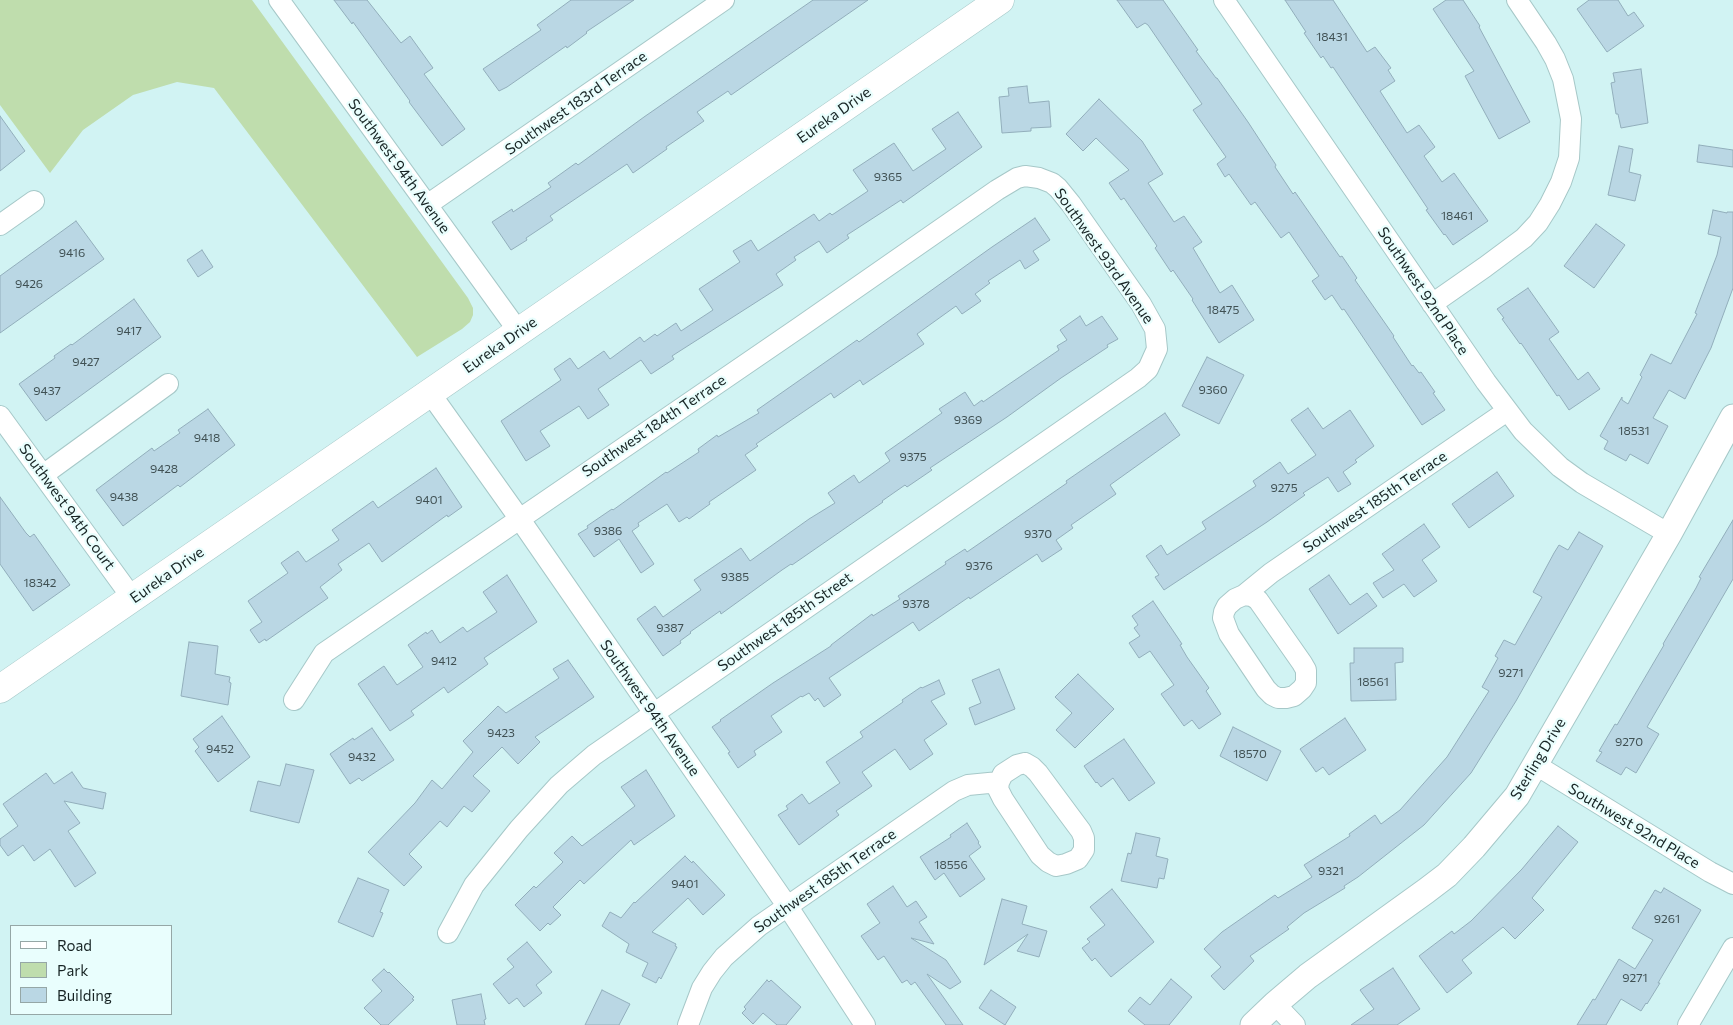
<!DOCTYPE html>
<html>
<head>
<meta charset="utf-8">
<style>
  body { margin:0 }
  #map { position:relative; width:1733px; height:1025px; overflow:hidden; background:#d1f3f3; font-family:Commissioner,sans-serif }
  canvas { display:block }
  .legend { position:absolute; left:10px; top:925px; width:162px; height:90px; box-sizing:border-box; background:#e9fefd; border:1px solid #95a7a6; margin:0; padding:6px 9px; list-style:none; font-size:15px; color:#172424 }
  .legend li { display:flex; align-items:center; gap:10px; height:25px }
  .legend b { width:25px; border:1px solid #95a7a6 }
</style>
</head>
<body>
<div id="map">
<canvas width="1733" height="1025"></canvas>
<ul class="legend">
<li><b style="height:6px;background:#fff"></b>Road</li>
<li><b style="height:14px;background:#bfddad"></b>Park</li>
<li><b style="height:14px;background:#bad7e4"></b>Building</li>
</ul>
</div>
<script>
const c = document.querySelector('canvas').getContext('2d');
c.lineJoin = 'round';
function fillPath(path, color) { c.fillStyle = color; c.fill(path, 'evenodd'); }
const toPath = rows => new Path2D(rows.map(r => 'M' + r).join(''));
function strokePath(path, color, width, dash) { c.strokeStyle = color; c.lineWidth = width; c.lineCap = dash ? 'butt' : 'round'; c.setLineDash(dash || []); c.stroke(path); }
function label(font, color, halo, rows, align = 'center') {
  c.font = font + ' Commissioner,sans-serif'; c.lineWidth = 4.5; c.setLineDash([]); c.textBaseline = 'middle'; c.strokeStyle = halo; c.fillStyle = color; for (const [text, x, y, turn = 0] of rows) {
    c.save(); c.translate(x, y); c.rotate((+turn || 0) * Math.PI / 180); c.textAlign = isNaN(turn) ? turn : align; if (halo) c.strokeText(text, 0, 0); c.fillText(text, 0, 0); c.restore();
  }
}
fillPath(toPath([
  [0,0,252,0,468,298,473,308,473,315,470,322,462,329,417,357,214,88,177,82,133,95,83,130,50,173,0,105]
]), '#bfddad');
const building = toPath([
  [334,0,367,0,401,43,410,36,433,68,424,74,465,129,442,146,409,102,410,101,353,22,352,24,334,0],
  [571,0,634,0,586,32,587,33,567,48,566,46,507,87,499,91,483,69,541,30,537,25,571,0],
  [813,0,868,0,731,95,728,91,697,112,704,121,666,147,667,149,633,173,627,164,550,216,553,220,526,238,527,240,511,250,492,222,512,209,513,212,551,187,548,183,576,163,578,165,644,117,813,0],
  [1117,0,1163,0,1198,50,1196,51,1216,78,1217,78,1248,122,1276,165,1275,167,1293,194,1295,192,1340,257,1342,256,1357,278,1355,280,1394,336,1393,337,1412,366,1413,365,1419,373,1421,372,1435,392,1433,393,1445,410,1422,425,1344,309,1342,310,1332,295,1325,300,1312,281,1319,276,1289,232,1281,238,1255,202,1251,205,1229,174,1225,177,1217,164,1226,157,1193,110,1202,104,1148,25,1145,23,1137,28,1117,0],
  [1285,0,1333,0,1367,52,1375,47,1391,68,1388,70,1395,81,1380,91,1407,133,1419,125,1435,147,1424,156,1442,182,1454,173,1488,221,1453,245,1445,234,1444,235,1426,210,1428,209,1422,200,1333,67,1331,68,1323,56,1321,58,1304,33,1306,32,1285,0],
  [1446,0,1463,0,1480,26,1479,27,1530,122,1499,139,1465,76,1474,71,1433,9,1446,0],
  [1589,0,1618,0,1628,16,1634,12,1644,26,1607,52,1577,9,1589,0],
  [1641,69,1648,123,1621,128,1618,114,1616,114,1611,83,1615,82,1613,73,1641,69],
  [1027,86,1029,103,1049,101,1051,127,1031,128,1031,131,1002,133,999,97,1009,96,1008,88,1027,86],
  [1099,99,1142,141,1163,174,1148,183,1174,222,1184,216,1202,242,1193,248,1220,293,1232,285,1254,320,1219,343,1192,300,1193,299,1173,270,1171,272,1155,248,1157,246,1142,224,1124,198,1121,200,1109,183,1129,170,1096,138,1083,151,1066,134,1099,99],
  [958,112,982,147,903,203,901,200,847,235,849,238,827,253,819,241,794,257,796,260,776,274,783,285,672,356,674,359,651,374,641,360,598,389,609,405,588,419,579,406,540,431,550,446,526,461,501,421,561,380,554,369,570,358,578,369,604,351,610,359,640,337,644,342,655,334,657,336,676,323,681,331,713,310,699,289,740,262,733,251,751,240,758,251,814,214,819,221,830,213,832,215,868,191,853,170,894,143,913,171,946,149,932,129,958,112],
  [0,116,25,151,0,171,0,116],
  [1699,145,1733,150,1733,167,1697,162,1699,145],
  [1619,146,1633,149,1629,172,1641,175,1635,201,1608,195,1619,146],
  [1713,210,1727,213,1727,212,1733,212,1733,288,1711,348,1685,399,1669,390,1653,418,1668,426,1648,464,1630,454,1626,461,1604,449,1608,441,1600,436,1622,397,1622,400,1628,404,1642,377,1640,375,1651,354,1671,364,1697,314,1695,313,1717,255,1721,237,1708,234,1713,210],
  [1035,218,1050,240,1033,251,1039,260,1025,269,1020,260,988,281,990,283,975,294,981,301,962,314,956,306,917,334,924,344,863,385,860,380,834,398,831,393,756,444,758,446,745,455,756,470,709,502,710,504,689,519,687,517,679,522,667,504,638,523,639,526,632,531,654,564,641,573,619,539,594,557,578,534,588,528,587,526,612,509,613,510,666,472,667,473,699,452,698,449,717,435,718,437,759,413,757,410,857,340,859,342,992,247,1035,218],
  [76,221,104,259,0,333,0,276,76,221],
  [1596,224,1625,245,1594,288,1564,266,1596,224],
  [202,250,213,267,198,277,187,260,202,250],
  [1528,288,1559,332,1549,339,1578,380,1588,372,1600,389,1569,410,1559,395,1557,396,1521,343,1520,344,1502,319,1504,318,1497,309,1528,288],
  [134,299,161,337,46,421,19,384,55,358,54,356,71,344,72,345,134,299],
  [1080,316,1086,326,1102,316,1118,339,1107,345,1108,347,1061,378,1007,417,930,468,932,470,907,487,905,485,882,501,883,502,792,565,791,564,782,570,721,614,720,611,690,632,691,633,680,641,681,643,663,656,637,619,655,606,663,617,701,590,694,580,741,548,750,561,809,519,835,503,828,493,854,475,859,483,890,461,885,453,942,413,939,409,965,392,974,406,982,400,983,402,1059,350,1057,346,1067,340,1060,330,1080,316],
  [1207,357,1244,375,1219,424,1182,406,1207,357],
  [1308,408,1323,429,1350,410,1374,446,1355,460,1357,462,1343,472,1351,484,1338,492,1328,477,1303,493,1305,495,1267,522,1164,590,1155,577,1159,575,1146,556,1161,545,1167,555,1206,529,1202,522,1256,486,1253,481,1280,462,1288,474,1316,455,1291,420,1308,408],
  [208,409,235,445,180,487,178,485,123,526,96,490,152,448,154,451,180,433,178,430,208,409],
  [1165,413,1180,435,1110,485,1116,494,1071,525,1073,528,1056,540,1062,549,1042,562,1037,554,970,599,969,597,919,631,913,622,829,678,841,695,824,707,818,698,815,701,809,693,802,697,801,696,771,716,782,732,754,751,756,755,738,768,728,753,730,752,712,727,721,721,720,720,773,683,831,646,831,645,872,614,873,616,900,599,898,596,946,564,945,562,965,549,967,552,1067,483,1066,481,1165,413],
  [436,468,462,507,448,517,447,515,382,562,369,543,338,564,342,570,320,587,328,598,266,641,265,639,259,643,250,630,262,622,248,601,288,573,281,563,298,551,306,562,339,540,332,530,373,501,378,508,436,468],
  [1497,472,1514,496,1469,528,1452,504,1497,472],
  [0,497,26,533,30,537,34,534,70,585,33,611,0,564,0,497],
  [1733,520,1733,579,1647,727,1659,734,1636,773,1626,767,1621,775,1596,761,1602,752,1599,751,1615,724,1617,725,1664,645,1663,644,1696,588,1701,578,1699,577,1733,520],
  [1424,524,1440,547,1422,560,1437,581,1414,597,1404,584,1383,598,1373,583,1394,570,1382,554,1424,524],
  [1579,532,1603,546,1516,701,1471,773,1424,825,1358,877,1344,886,1345,888,1304,913,1287,927,1289,929,1250,956,1254,961,1224,990,1211,976,1221,967,1204,949,1222,932,1275,895,1278,898,1312,877,1304,865,1350,836,1349,834,1375,815,1381,824,1400,810,1447,757,1489,691,1482,687,1498,658,1495,656,1504,640,1515,645,1542,597,1533,592,1554,553,1559,545,1568,550,1579,532],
  [507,575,537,622,484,658,488,664,448,693,444,687,411,711,414,715,390,731,358,684,384,666,397,685,423,667,408,645,426,632,427,634,432,630,440,643,463,627,467,632,497,612,483,592,507,575],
  [1329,575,1350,605,1367,593,1377,606,1338,634,1309,589,1329,575],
  [1153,601,1182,644,1180,645,1187,657,1209,688,1206,691,1221,714,1199,729,1192,720,1184,726,1161,694,1174,685,1150,651,1139,658,1129,643,1140,636,1134,628,1138,625,1132,616,1153,601],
  [189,642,218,646,215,674,230,677,229,682,231,683,228,705,181,696,189,642],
  [1354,648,1403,648,1403,662,1395,663,1396,700,1351,701,1350,663,1354,663,1354,648],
  [568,660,594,697,535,737,540,742,518,764,502,747,473,776,490,791,472,812,464,806,447,827,440,821,409,854,422,867,404,886,368,852,415,803,432,780,442,789,473,752,463,741,498,706,506,713,559,678,553,669,568,660],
  [999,669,1015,709,975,725,969,708,981,703,972,680,999,669],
  [1078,674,1114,709,1075,748,1056,730,1072,713,1055,697,1078,674],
  [939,680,945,694,931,701,947,724,924,740,933,754,910,770,895,749,862,772,872,786,836,811,839,815,799,845,778,815,788,809,786,806,802,794,809,804,840,783,826,762,863,737,860,732,903,702,902,700,921,687,922,688,939,680],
  [222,716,250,757,218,782,195,751,199,747,193,739,222,716],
  [1345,718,1366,750,1329,775,1323,767,1316,772,1300,749,1345,718],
  [1233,727,1281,751,1267,781,1220,756,1233,727],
  [372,728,394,760,362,781,359,778,350,784,330,754,353,738,354,740,372,728],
  [1124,739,1155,783,1129,801,1113,778,1101,787,1097,782,1096,783,1084,766,1124,739],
  [286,764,314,770,299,823,250,811,258,781,280,786,286,764],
  [646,770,675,816,634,845,631,840,584,884,580,880,553,907,561,915,550,925,548,923,540,931,515,905,534,886,536,888,563,862,554,853,572,836,582,846,635,806,621,787,646,770],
  [72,772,83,788,106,793,103,809,64,801,80,823,68,831,96,873,75,887,50,849,34,861,23,845,8,856,0,845,0,839,18,826,3,804,46,773,54,784,72,772],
  [967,823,979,842,978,843,981,847,969,856,985,879,960,897,944,873,935,880,920,857,951,837,950,835,967,823],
  [1558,826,1578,842,1532,898,1544,910,1515,939,1503,927,1462,960,1472,973,1447,993,1419,956,1452,931,1454,934,1471,921,1522,869,1558,826],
  [1136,833,1160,838,1156,856,1168,859,1164,879,1159,878,1157,888,1121,881,1128,853,1131,854,1136,833],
  [685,856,692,863,693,861,725,895,703,915,688,898,652,932,676,944,675,946,677,947,661,979,659,977,656,983,642,976,648,963,626,952,629,944,602,926,610,912,621,918,634,902,635,903,685,856],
  [358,878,389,890,380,912,383,913,373,937,338,922,358,878],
  [893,886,907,907,916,901,927,917,919,922,934,944,911,938,946,960,961,982,950,989,927,974,963,1025,946,1025,915,982,911,985,907,980,902,983,884,956,878,960,861,936,880,923,867,904,893,886],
  [1664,888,1701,910,1658,983,1660,983,1647,1004,1646,1003,1641,1011,1621,999,1606,1025,1577,1025,1593,999,1595,1000,1619,959,1635,969,1653,940,1632,928,1655,890,1661,893,1664,888],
  [1112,889,1154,942,1111,977,1095,958,1092,961,1082,948,1090,942,1087,939,1105,925,1090,907,1112,889],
  [1002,899,1027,906,1022,924,1047,931,1039,957,1017,951,1028,934,984,965,1002,899],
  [527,942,552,972,536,985,542,993,524,1007,517,998,509,1004,493,984,514,967,507,959,527,942],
  [1393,968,1420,1009,1397,1025,1351,1025,1374,1009,1360,990,1393,968],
  [384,969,388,973,389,972,414,997,412,999,414,1000,388,1025,381,1025,364,1008,382,991,372,980,384,969],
  [1171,979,1192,997,1169,1025,1145,1025,1128,1011,1140,997,1150,1005,1171,979],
  [767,980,769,982,771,980,801,1007,786,1025,777,1025,763,1013,753,1024,742,1013,746,1009,744,1007,767,980],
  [602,990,630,1004,619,1025,585,1025,602,990],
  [991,990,1016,1007,1005,1025,979,1008,991,990],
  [481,994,486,1019,484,1020,485,1025,457,1025,452,1000,481,994]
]);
fillPath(building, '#bad7e4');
strokePath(building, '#92aebb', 1);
const minor = toPath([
  [279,0,519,332],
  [1224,0,1486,382,1523,431,1560,467,1582,483,1669,534],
  [427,205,724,0],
  [0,225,34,201],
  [1432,304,1485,267,1524,238,1538,223,1550,204,1561,182,1569,158,1571,119,1563,79,1555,59,1546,43,1517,0],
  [430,393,519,518,788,907,865,1025],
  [0,416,133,599],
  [43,475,168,384],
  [1244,595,1271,573,1507,411],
  [1244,595,1252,596,1258,600,1302,663,1306,670,1306,683,1302,689,1294,696,1286,698,1278,698,1272,695,1266,689,1229,634,1223,618,1224,612,1227,606,1235,599,1244,595],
  [294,700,324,653,800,327,997,190,1017,178,1025,176,1039,178,1052,183,1058,188,1071,204,1141,304,1155,329,1157,349,1148,369,1138,378,594,755,559,785,519,829,474,885,448,933],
  [1025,763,1032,767,1038,773,1081,831,1084,838,1084,850,1078,859,1066,864,1056,866,1048,862,1040,855,1003,799,998,789,999,782,1003,774,1017,765,1025,763],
  [1536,765,1710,872,1733,884],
  [1275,1004,1295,1025],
  [688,1025,702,988,712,972,724,957,759,926,954,791,968,785,999,782],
  [1688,1025,1733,948]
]);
const tertiary = toPath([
  [1253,1025,1275,1004,1308,976,1426,891,1447,875,1474,847,1517,796,1669,534,1733,417]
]);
const secondary = toPath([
  [0,689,1000,0]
]);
strokePath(minor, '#a6c8c8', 22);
strokePath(tertiary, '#a6c8c8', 27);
strokePath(secondary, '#a6c8c8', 29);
strokePath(minor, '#fff', 20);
strokePath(tertiary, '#fff', 25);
strokePath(secondary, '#fff', 28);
label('12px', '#405154', null, [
  ["18431",1332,37],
  ["9365",888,177],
  ["18461",1457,216],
  ["9416",72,253],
  ["9426",29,284],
  ["18475",1223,310],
  ["9417",129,331],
  ["9427",86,362],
  ["9360",1213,390],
  ["9437",47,391],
  ["9369",968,420],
  ["18531",1634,431],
  ["9418",207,438],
  ["9375",913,457],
  ["9428",164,469],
  ["9275",1284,488],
  ["9438",124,497],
  ["9401",429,500],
  ["9386",608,531],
  ["9370",1038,534],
  ["9376",979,566],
  ["9385",735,577],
  ["18342",40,583],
  ["9378",916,604],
  ["9387",670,628],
  ["9412",444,661],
  ["9271",1511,673],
  ["18561",1373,682],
  ["9423",501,733],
  ["9270",1629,742],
  ["9452",220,749],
  ["18570",1250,754],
  ["9432",362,757],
  ["18556",951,865],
  ["9321",1331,871],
  ["9401",685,884],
  ["9261",1667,919],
  ["9271",1635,978]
]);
label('15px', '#172424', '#e9fefd', [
  ["Southwest 183rd Terrace",576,103,-35],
  ["Eureka Drive",834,115,-35],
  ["Southwest 94th Avenue",399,166,54],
  ["Southwest 93rd Avenue",1104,256,55],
  ["Southwest 92nd Place",1423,291,56],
  ["Eureka Drive",500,345,-35],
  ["Southwest 184th Terrace",654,426,-34],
  ["Southwest 185th Terrace",1375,502,-34],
  ["Southwest 94th Court",67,507,54],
  ["Eureka Drive",167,575,-35],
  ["Southwest 185th Street",785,622,-35],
  ["Southwest 94th Avenue",650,708,55],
  ["Sterling Drive",1538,759,-59],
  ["Southwest 92nd Place",1634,826,31],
  ["Southwest 185th Terrace",825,881,-35]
]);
</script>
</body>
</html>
